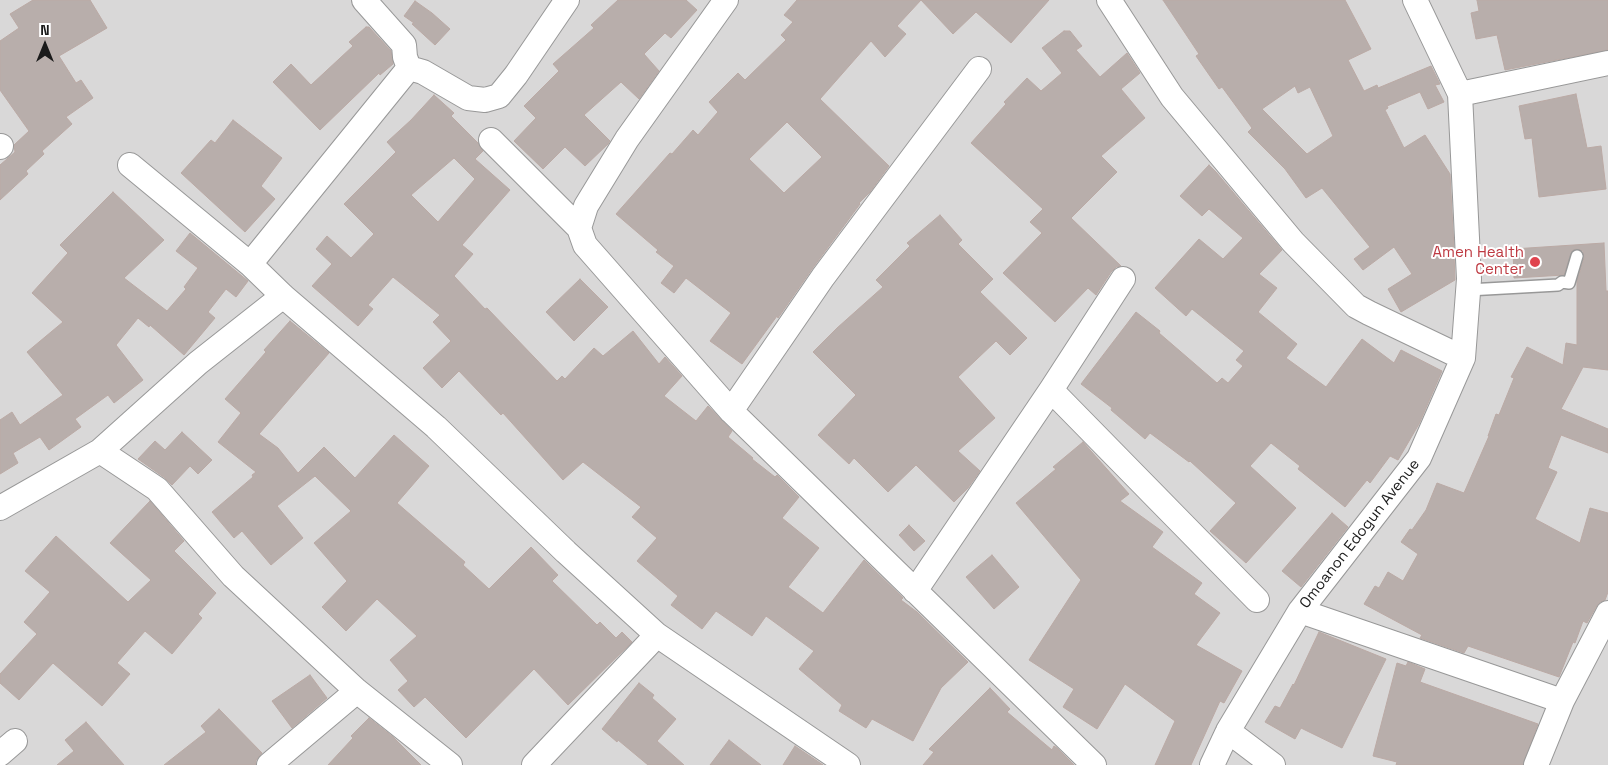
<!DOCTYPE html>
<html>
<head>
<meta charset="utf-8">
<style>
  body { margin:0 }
  #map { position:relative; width:1608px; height:765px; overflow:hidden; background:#ebe6e1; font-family:"Space Grotesk",sans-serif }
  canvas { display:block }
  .north { position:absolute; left:20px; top:20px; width:50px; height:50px; -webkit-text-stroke:4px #fff; paint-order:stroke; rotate:0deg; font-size:14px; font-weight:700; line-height:20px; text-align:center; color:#1b1b1b }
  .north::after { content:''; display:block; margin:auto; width:18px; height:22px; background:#1b1b1b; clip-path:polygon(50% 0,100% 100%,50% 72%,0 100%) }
</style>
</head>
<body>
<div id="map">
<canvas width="1608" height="765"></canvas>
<div class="north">N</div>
</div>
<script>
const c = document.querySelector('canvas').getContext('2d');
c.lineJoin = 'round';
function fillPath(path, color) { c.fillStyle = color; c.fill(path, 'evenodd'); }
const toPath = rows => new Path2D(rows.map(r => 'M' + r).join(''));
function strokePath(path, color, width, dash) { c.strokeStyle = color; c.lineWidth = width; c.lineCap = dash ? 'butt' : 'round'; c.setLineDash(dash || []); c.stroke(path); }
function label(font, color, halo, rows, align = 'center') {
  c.font = font + ' "Space Grotesk",sans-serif'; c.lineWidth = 4; c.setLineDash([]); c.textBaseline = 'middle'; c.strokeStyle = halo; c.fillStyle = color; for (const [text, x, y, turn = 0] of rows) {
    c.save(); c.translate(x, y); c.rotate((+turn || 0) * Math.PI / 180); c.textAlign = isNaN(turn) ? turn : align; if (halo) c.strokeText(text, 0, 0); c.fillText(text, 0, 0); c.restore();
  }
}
fillPath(toPath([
  [0,0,1608,0,1608,765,0,765]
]), '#d9d8d8');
const building = toPath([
  [33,0,90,0,107,28,59,56,76,83,81,80,93,98,66,117,72,124,42,151,44,154,26,171,28,174,0,200,0,165,15,152,14,145,29,131,0,90,0,41,19,28,10,14,33,0],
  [618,0,686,0,697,10,671,38,665,33,644,54,659,71,639,99,621,82,584,115,610,141,608,144,585,166,565,147,543,169,514,141,536,118,524,106,559,71,553,64,594,28,591,25,618,0],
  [797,0,921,0,897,26,906,34,885,57,871,41,820,99,889,166,870,192,859,203,860,204,812,269,778,318,777,316,742,364,710,341,731,313,686,278,674,293,661,283,674,266,656,252,658,250,616,214,670,153,672,154,693,130,698,135,718,112,709,102,738,73,745,80,786,40,781,35,793,22,784,15,797,0],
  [787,122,822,157,784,193,749,159,787,122],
  [921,0,1049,0,1011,43,976,12,953,34,921,0],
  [1163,0,1345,0,1371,49,1348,60,1364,91,1377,85,1378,88,1431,66,1440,84,1435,85,1444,102,1428,109,1420,92,1387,106,1388,108,1385,110,1404,148,1425,135,1450,174,1454,248,1451,249,1454,254,1455,280,1401,312,1388,289,1412,274,1394,247,1363,270,1354,259,1370,247,1322,188,1306,198,1285,169,1248,132,1252,128,1222,87,1219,89,1196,56,1199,54,1163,0],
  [1295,86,1298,93,1310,87,1333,136,1307,154,1262,109,1295,86],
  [1477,0,1608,0,1608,50,1505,70,1497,35,1476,39,1471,13,1479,11,1477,0],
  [415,1,432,13,450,29,435,45,412,24,414,23,404,16,415,1],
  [366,27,369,27,391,51,393,64,380,75,379,73,320,130,273,82,291,64,311,85,353,46,349,42,366,27],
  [1064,31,1070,31,1082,46,1076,50,1100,77,1127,53,1140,73,1121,89,1145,118,1101,156,1117,172,1071,218,1121,266,1116,267,1111,272,1096,295,1088,288,1055,322,1003,273,1042,233,1030,222,1043,209,971,143,1006,104,1004,102,1027,78,1041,91,1062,73,1042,48,1064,31],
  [1576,94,1587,148,1601,146,1606,189,1539,197,1532,138,1525,139,1519,106,1576,94],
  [434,95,454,113,451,116,478,143,483,151,475,159,510,190,462,245,473,254,454,276,485,309,487,308,557,381,562,376,565,379,594,348,603,356,633,331,659,364,665,357,682,376,664,396,696,421,708,406,732,431,728,437,753,458,752,459,775,477,777,475,799,497,782,518,819,548,788,587,823,613,864,560,903,598,901,600,917,612,968,662,941,688,913,741,872,719,866,728,839,711,842,705,799,669,814,651,766,616,752,636,716,611,702,629,671,605,678,596,637,561,657,538,632,517,641,507,583,462,563,480,503,413,501,415,459,371,442,388,423,368,451,341,433,322,440,315,393,277,368,305,373,309,358,326,312,286,332,264,316,249,327,236,351,258,374,234,344,204,396,152,387,142,411,120,434,95],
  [454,158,475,179,438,222,411,195,454,158],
  [233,120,282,158,261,186,275,199,245,232,181,173,211,140,215,143,233,120],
  [1209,165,1216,172,1282,250,1259,274,1277,288,1258,312,1297,344,1286,358,1326,387,1362,339,1394,363,1401,350,1442,371,1419,424,1398,460,1390,456,1370,483,1367,480,1345,507,1298,469,1300,466,1271,443,1250,466,1296,508,1246,563,1210,531,1236,503,1190,461,1189,462,1150,433,1145,439,1111,410,1112,408,1081,384,1136,312,1160,331,1159,333,1217,383,1222,378,1228,383,1243,366,1236,360,1244,351,1192,309,1186,316,1155,288,1199,239,1223,259,1243,238,1209,209,1202,216,1180,196,1209,165],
  [113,192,164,240,124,278,167,311,186,289,184,287,198,268,176,251,190,233,248,281,236,297,226,289,208,312,215,318,184,355,150,325,149,327,138,318,116,345,143,380,114,403,108,395,75,419,81,427,49,450,40,437,13,453,18,463,0,474,0,420,12,412,20,425,63,395,27,352,63,322,32,293,68,253,60,245,113,192],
  [940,215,962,240,958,244,993,279,980,292,1027,338,1010,355,996,341,958,377,995,418,958,451,980,471,968,488,954,502,916,465,888,492,854,458,849,464,818,435,856,395,813,352,837,328,883,287,876,280,910,246,907,243,940,215],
  [1604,243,1606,291,1608,291,1608,370,1583,367,1561,409,1608,429,1608,453,1561,435,1548,468,1557,472,1535,519,1580,543,1590,508,1608,513,1608,592,1605,600,1600,602,1596,607,1587,623,1583,621,1575,643,1573,642,1559,677,1468,646,1464,653,1420,638,1422,635,1364,604,1375,586,1379,588,1388,572,1403,581,1418,554,1401,542,1410,529,1412,530,1426,510,1437,483,1464,493,1489,436,1488,436,1496,414,1499,415,1514,378,1511,377,1527,347,1563,365,1566,343,1577,345,1577,281,1584,258,1583,251,1576,249,1572,251,1564,275,1514,278,1513,249,1604,243],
  [580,279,608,307,574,341,546,312,580,279],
  [290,321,329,353,259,434,278,448,298,473,324,447,355,478,394,435,429,466,397,503,465,562,463,565,489,589,531,547,558,575,552,581,597,625,600,622,616,638,622,632,632,642,568,705,534,669,466,738,425,697,414,707,398,690,408,681,390,660,417,636,377,599,346,631,322,607,347,581,314,543,351,511,315,476,277,506,303,538,271,565,242,531,234,538,212,512,253,477,252,475,256,472,218,442,241,413,225,399,266,352,264,350,290,321],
  [182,432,212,460,198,474,190,466,172,485,165,478,138,459,155,441,165,450,182,432],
  [1083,442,1129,494,1120,501,1163,532,1152,547,1202,583,1194,594,1220,613,1196,645,1242,671,1224,703,1220,701,1191,765,1155,765,1175,721,1125,684,1097,729,1063,707,1074,689,1029,660,1081,580,1016,503,1056,469,1053,467,1083,442],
  [150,501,184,541,174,551,216,593,198,614,202,618,172,654,145,631,117,663,130,674,102,706,53,663,19,700,0,683,0,674,37,634,24,622,50,592,25,571,56,536,128,602,151,580,110,543,150,501],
  [1332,513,1348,527,1301,587,1282,571,1332,513],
  [909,525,925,541,914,551,899,535,909,525],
  [992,555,1019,587,994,609,966,577,992,555],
  [1319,632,1386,659,1342,748,1301,728,1295,739,1265,722,1275,706,1280,708,1293,684,1294,685,1319,632],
  [1408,662,1425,669,1420,682,1538,724,1523,765,1396,765,1397,762,1373,756,1397,663,1406,666,1408,662],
  [310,675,327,698,292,728,272,701,310,675],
  [639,683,654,695,652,698,676,719,657,741,684,765,648,765,618,740,617,742,602,729,639,683],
  [990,688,1010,709,1007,712,1052,750,1054,746,1057,748,1074,765,923,765,934,752,929,749,990,688],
  [219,709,262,753,256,760,256,765,164,765,206,732,201,726,219,709],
  [369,718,393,737,421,765,328,765,353,738,351,736,369,718],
  [86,722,124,765,57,765,74,751,65,740,86,722],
  [729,740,761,765,710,765,729,740],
  [795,746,823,765,783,765,795,746]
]);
fillPath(building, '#b8aeab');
strokePath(building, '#bbaaa5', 1);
const service = toPath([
  [1468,290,1558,285,1562,282,1569,283,1577,256]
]);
const minor = toPath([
  [364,0,404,45,405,57,409,68],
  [1109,0,1172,97,1293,242,1356,306,1369,313,1463,358],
  [409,68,423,72,468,98,485,100,499,96,516,75,567,0],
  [1460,94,1608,63],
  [491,140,579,228,585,245,731,411,1094,765],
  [0,147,1,146],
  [130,165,250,264,283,296,436,427,566,552,657,635,848,765],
  [579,228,586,206,627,139,726,0],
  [250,264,409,68],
  [1051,390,1257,600],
  [731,411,823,277,979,69],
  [100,451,157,489,233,576,357,691,450,765],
  [0,508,100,451,198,363,283,296],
  [915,591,1051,390,1123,279],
  [1300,611,1562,701],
  [1228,731,1273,765],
  [0,754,15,741],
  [269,765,357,691],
  [534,765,657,635],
  [1212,765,1228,731,1300,611,1419,458,1463,358,1469,279,1460,94,1415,0],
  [1536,765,1562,701,1608,613]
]);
strokePath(service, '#989898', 14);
strokePath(minor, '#989898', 26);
strokePath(service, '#fff', 11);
strokePath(minor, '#fff', 24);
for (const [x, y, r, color] of [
  [1535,262,6,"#e0444e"]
]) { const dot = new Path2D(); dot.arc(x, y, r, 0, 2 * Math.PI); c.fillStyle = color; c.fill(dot); strokePath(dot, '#fff', 2); }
label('15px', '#be3a42', '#fff', [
  ["Amen Health",1524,253],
  ["Center",1524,270]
], 'right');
label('15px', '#1b1b1b', '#fff', [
  ["Omoanon Edogun Avenue",1360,534,-52]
]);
</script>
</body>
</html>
